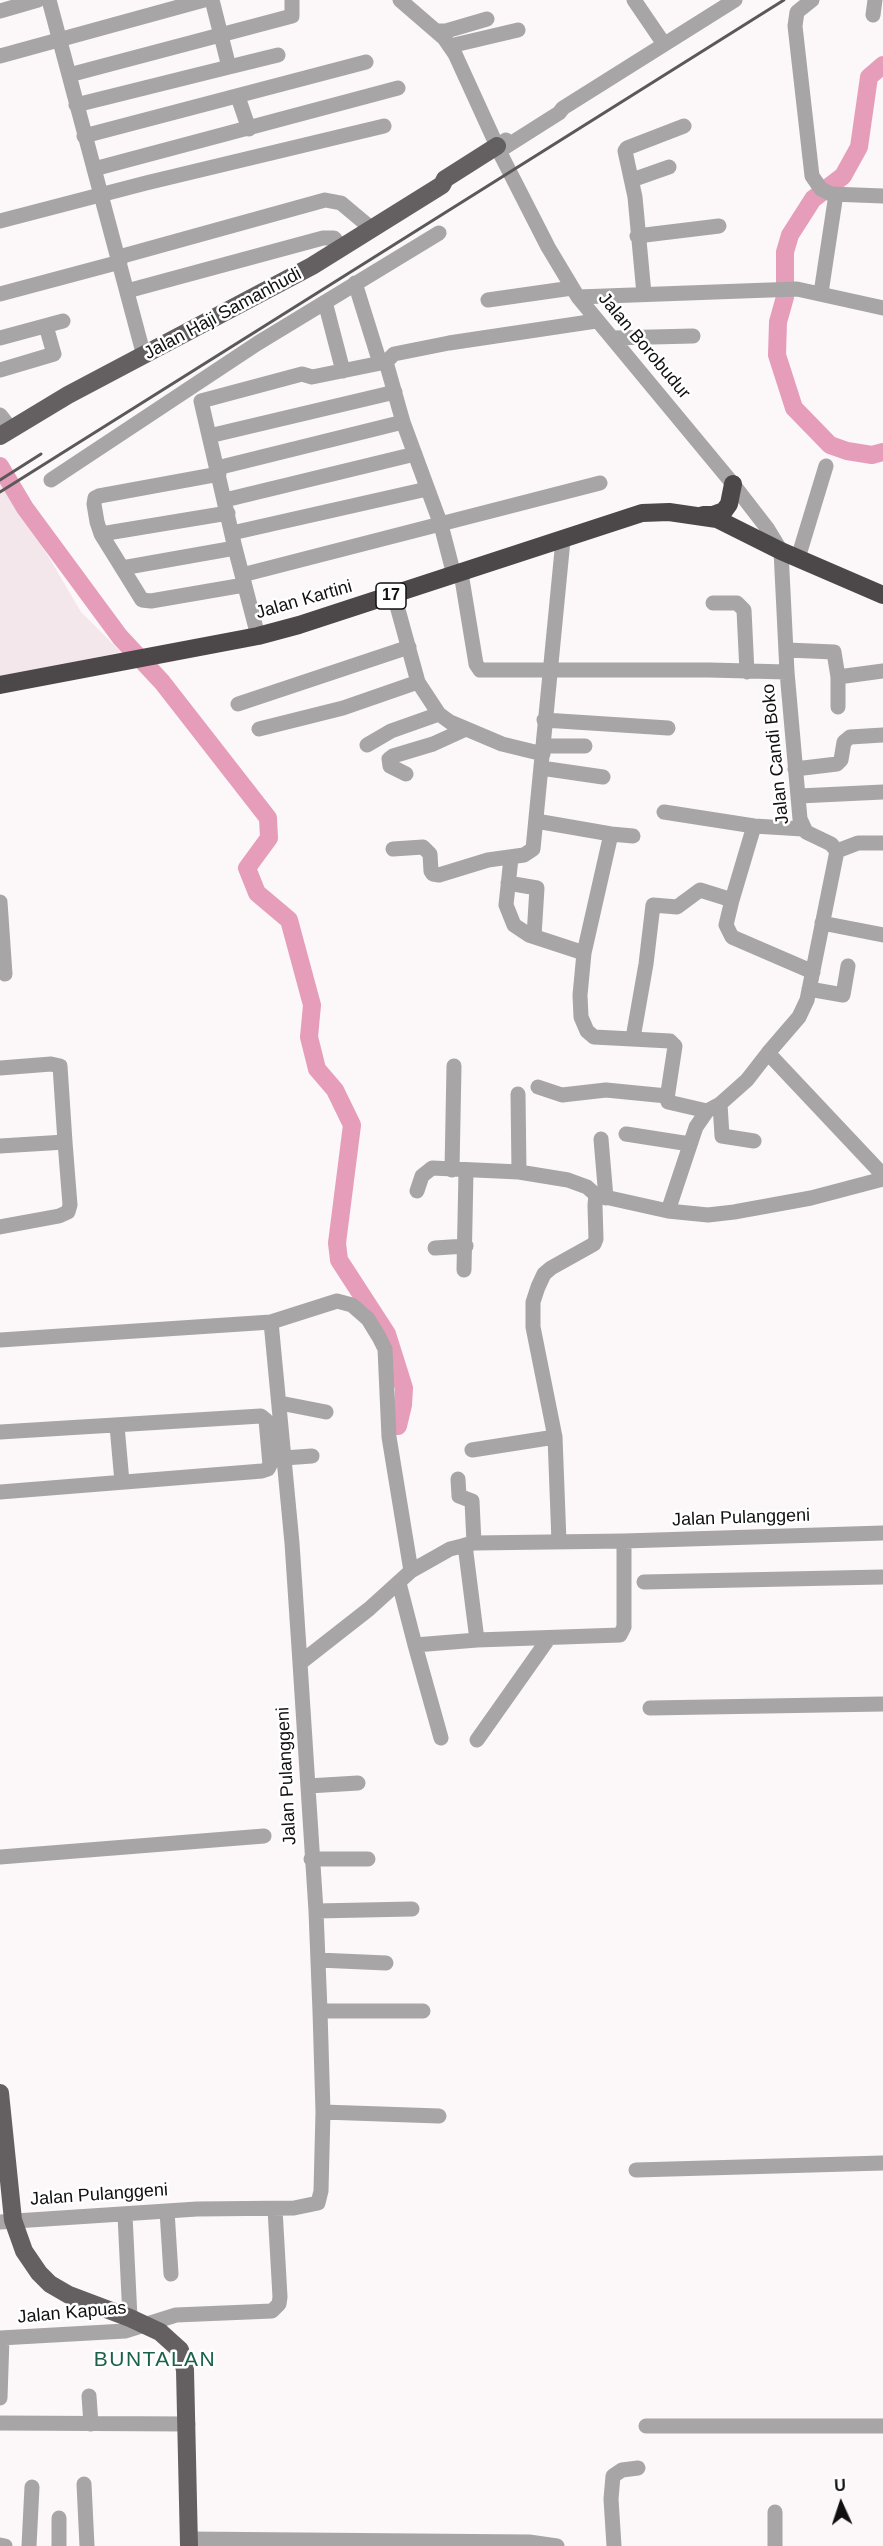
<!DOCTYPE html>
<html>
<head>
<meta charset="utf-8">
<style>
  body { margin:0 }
  #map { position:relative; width:883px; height:2546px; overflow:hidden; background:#fcf7f9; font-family:Helvetica,sans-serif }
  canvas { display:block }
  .north { position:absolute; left:811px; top:2474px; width:60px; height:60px; -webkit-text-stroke:4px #fff; paint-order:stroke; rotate:357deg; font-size:16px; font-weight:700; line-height:24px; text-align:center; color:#111010 }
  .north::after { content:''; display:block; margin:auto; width:21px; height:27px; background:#111010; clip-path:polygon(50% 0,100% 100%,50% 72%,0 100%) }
</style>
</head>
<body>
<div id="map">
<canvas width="883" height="2546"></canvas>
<div class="north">U</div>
</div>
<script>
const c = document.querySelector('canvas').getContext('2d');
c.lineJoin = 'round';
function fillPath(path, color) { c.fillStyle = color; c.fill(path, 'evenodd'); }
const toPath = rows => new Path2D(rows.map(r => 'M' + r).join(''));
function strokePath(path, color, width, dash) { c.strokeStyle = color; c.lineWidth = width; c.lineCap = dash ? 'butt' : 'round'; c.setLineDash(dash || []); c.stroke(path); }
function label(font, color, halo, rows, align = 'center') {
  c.font = font + ' Helvetica,sans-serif'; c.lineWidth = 5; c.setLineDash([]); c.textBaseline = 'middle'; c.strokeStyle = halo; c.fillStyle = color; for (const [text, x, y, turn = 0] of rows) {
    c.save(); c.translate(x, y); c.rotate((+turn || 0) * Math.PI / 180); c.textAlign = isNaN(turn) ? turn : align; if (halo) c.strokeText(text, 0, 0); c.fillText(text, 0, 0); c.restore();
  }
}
fillPath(toPath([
  [0,474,81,612,121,652,0,678]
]), '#f3e7eb');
strokePath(toPath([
  [883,65,869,77,859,147,843,176,813,199,790,235,785,252,785,297,778,322,777,355,794,408,830,445,847,451,872,455,883,452],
  [0,466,25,508,120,637,162,682,268,818,269,838,247,868,257,893,289,920,312,1005,309,1037,317,1069,335,1090,352,1125,337,1243,339,1260,387,1334,404,1388,403,1405,398,1426]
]), '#e69dba', 18);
strokePath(toPath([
  [49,0,144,356],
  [400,0,444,38,455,54,497,146,506,140],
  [634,0,664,44],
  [735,0,563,108,559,113,499,151,548,247,578,297,733,484,767,528,781,551,787,672,800,819,806,832,831,844,837,851,807,1000,799,1017,768,1053,883,1175],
  [812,0,797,12,795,26,812,176,821,189,831,194,883,196],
  [0,11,38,0],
  [873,15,875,0],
  [436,31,446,31,487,19],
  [450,46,518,30],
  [0,56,204,0],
  [229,67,278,55],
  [69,75,292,16,292,0],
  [238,97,249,129],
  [76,105,229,67,212,0],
  [84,136,366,62],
  [94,169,398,88],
  [632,180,669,167],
  [0,221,146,183,384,126],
  [637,236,719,226],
  [119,257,325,200,341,203,372,229],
  [355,283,380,363],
  [127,291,323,238,334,238,342,248],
  [821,293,836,194],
  [0,294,120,262],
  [644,294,635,197,625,151,627,148,684,126],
  [578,297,797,289,883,308],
  [488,300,572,288],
  [325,302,343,371],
  [0,338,63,321],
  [612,338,693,336],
  [386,362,394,354,449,343,596,321],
  [0,370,54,354,46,326],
  [0,415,11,429],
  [209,436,395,392],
  [217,468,403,422],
  [219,474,99,496,95,498,94,504,97,522,101,534,142,600,151,601,244,585],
  [51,480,258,343,439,233],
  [225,500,415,454],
  [232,533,427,489],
  [101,534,228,513],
  [798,558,826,466],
  [122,568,235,548],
  [461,573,476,664,480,670,709,670,787,672],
  [242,575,600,483],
  [394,595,418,682,439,714,450,722,502,744,543,754],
  [713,603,737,603,744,610,747,672],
  [258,636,235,548,201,401,302,374,312,377,386,362,403,422,441,525,454,575],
  [787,650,834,652,838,677,883,671],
  [838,677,838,707],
  [238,704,409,647],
  [544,720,668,728],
  [259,729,343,708,418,682],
  [367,745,391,731,439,714],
  [543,746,585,746],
  [541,768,603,777],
  [795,769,837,764,841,760,844,742,850,737,883,735],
  [406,774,390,766,389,759,393,756,433,744,466,729],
  [799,796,883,792],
  [664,812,754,826,803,829],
  [536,821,611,834,584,953,580,995,581,1017,587,1031,594,1037,670,1041,675,1046,667,1099,668,1102,707,1111],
  [611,834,633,836],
  [393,849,423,847,430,854,431,871,433,874,439,875,488,860,524,855,533,849,563,540],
  [837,851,858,843,883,843],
  [511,858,506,905,514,925,529,935,584,953],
  [508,883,537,888,534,936],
  [732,900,726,925,732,937,813,972],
  [0,902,5,974],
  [822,923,883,935],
  [809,989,843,995,848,966],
  [633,1038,646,964,653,905,677,907,700,890,732,900,754,826],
  [0,1068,51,1064,60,1066,65,1142],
  [538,1087,562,1095,606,1090,667,1096],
  [518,1094,519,1172],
  [720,1104,722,1136,754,1141],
  [626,1134,690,1144],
  [601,1139,606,1198],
  [0,1146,65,1142,70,1205,68,1212,59,1216,0,1227],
  [452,1170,454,1066],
  [417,1191,422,1176,432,1168,519,1172,568,1180,587,1187,596,1195],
  [668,1211,708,1215,734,1212,811,1198,883,1179],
  [435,1248,466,1246],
  [464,1270,466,1171],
  [271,1322,337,1301,352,1305,368,1319,379,1337,385,1349,389,1437,411,1571],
  [0,1340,271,1322,292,1543,300,1663],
  [280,1403,326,1412],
  [117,1426,122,1482],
  [0,1432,261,1416,266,1420,270,1465,268,1469,262,1471,0,1492],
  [472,1450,555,1437],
  [284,1458,312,1456],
  [458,1479,459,1496,472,1501,474,1543],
  [559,1542,555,1437,533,1327,533,1302,538,1287,544,1274,551,1268,594,1244,596,1239,595,1205,596,1195,668,1211,696,1127,707,1111,720,1104,747,1080,768,1053],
  [465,1545,477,1640],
  [644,1582,883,1577],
  [399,1583,415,1645,477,1640,620,1635,624,1627,624,1541],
  [415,1645,441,1738],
  [650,1708,883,1704],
  [477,1740,549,1638],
  [308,1786,358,1783],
  [0,1857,264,1836],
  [311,1859,368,1859],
  [316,1911,412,1909],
  [318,1960,386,1963],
  [320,2011,423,2011],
  [323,2112,439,2116],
  [636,2170,883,2163],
  [167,2211,171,2274],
  [125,2215,130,2318],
  [0,2222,197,2209,294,2208,318,2203,321,2191,323,2112,320,2011,316,1911,300,1663,369,1609,411,1571,450,1549,474,1543,624,1541,883,1533],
  [0,2338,125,2331,176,2315,272,2311,279,2304,280,2297,275,2209],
  [89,2396,91,2424],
  [0,2398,2,2338],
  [0,2423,188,2424],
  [646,2426,883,2426],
  [84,2484,87,2546],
  [59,2518,59,2546],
  [189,2539,529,2542,557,2546],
  [0,2545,5,2546],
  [29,2546,32,2487],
  [614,2546,611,2499,613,2476,622,2470,638,2468],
  [775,2546,775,2512]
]), '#a7a5a5', 15);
strokePath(toPath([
  [0,436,68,395,312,266,442,185,445,179,497,146],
  [0,2093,13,2220,24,2251,39,2273,50,2284,69,2295,130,2318,160,2332,180,2350,185,2370,189,2546]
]), '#646061', 18);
strokePath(toPath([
  [703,515,713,515,724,511,729,504,733,484],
  [0,685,258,636,299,625,642,513,669,512,717,519,781,551,883,595]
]), '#4c484a', 18);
strokePath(toPath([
  [0,480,41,454],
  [0,492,784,0]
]), '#5a5859', 3);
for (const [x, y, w] of [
  [391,596,30]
]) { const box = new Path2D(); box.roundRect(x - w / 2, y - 13, w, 26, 4.5); c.fillStyle = '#fff'; c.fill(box); strokePath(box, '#111010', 1.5); }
label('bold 16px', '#111010', null, [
  ["17",391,596]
]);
label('18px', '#111010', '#fff', [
  ["Jalan Haji Samanhudi",223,314,-28],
  ["Jalan Borobudur",644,346,50],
  ["Jalan Kartini",304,600,-16],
  ["Jalan Candi Boko",776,754,-96],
  ["Jalan Pulanggeni",741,1518,-2],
  ["Jalan Pulanggeni",287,1776,-93],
  ["Jalan Pulanggeni",99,2195,-4],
  ["Jalan Kapuas",72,2313,-5]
]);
c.letterSpacing = '1.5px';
label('21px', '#1c624a', '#fff', [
  ["BUNTALAN",155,2360]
]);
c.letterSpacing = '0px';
</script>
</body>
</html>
